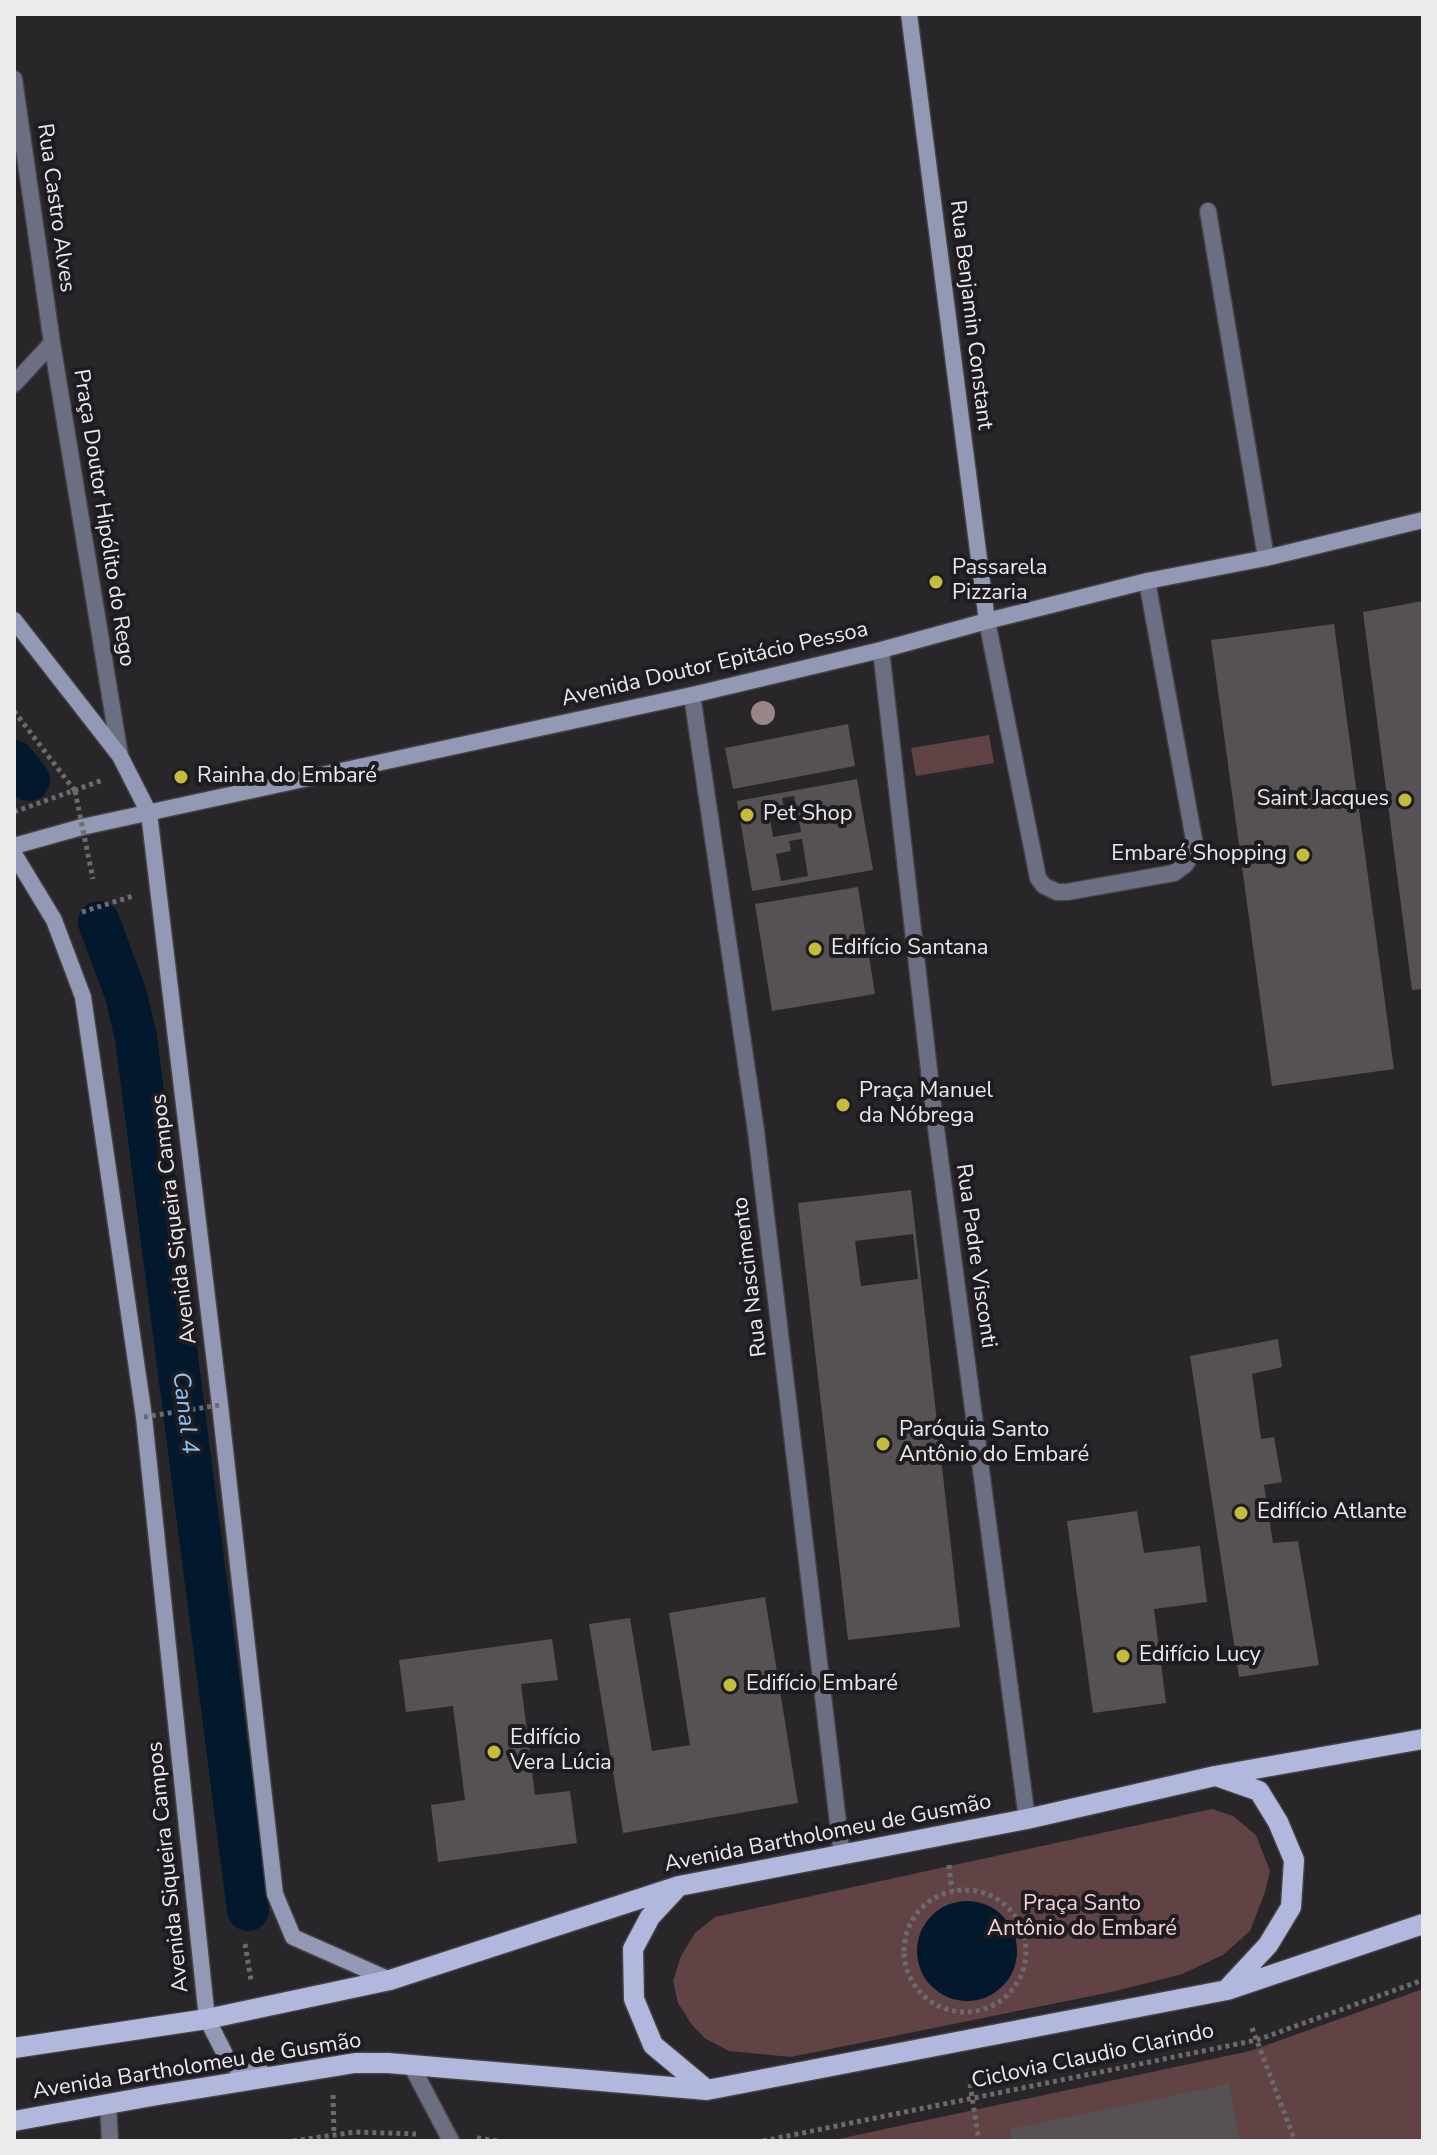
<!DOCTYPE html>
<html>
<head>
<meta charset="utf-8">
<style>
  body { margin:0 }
  #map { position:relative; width:1437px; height:2155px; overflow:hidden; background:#282629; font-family:"Nunito Sans",sans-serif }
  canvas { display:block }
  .frame { position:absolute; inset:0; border:16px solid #ebeaec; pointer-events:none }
</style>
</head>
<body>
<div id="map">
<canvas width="1437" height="2155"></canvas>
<div class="frame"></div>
</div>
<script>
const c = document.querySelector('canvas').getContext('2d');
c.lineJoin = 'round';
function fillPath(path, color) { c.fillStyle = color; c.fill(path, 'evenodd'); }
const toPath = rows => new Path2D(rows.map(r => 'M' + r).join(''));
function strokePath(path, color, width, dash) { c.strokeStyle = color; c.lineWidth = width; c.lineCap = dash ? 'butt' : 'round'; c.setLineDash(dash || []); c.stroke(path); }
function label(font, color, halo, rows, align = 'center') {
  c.font = font + ' "Nunito Sans",sans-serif'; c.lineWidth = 8; c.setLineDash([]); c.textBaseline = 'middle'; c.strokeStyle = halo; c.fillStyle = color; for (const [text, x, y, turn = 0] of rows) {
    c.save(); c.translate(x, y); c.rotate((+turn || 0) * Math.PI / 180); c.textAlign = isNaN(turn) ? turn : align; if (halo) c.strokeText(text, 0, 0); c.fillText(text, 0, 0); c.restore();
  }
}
fillPath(toPath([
  [989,735,994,763,916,776,911,748],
  [1212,1809,1233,1816,1256,1835,1270,1871,1265,1892,1250,1931,1223,1955,1182,1974,1116,1991,791,2057,729,2051,706,2039,692,2025,678,2003,673,1981,681,1956,695,1933,715,1917],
  [1423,1989,1423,2141,829,2141,1250,2051]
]), '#614245');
fillPath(toPath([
  '917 1951a50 50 0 1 1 100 0a50 50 0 1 1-100 0Z'
]), '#01182d');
strokePath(toPath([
  [14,761,29,780],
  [99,922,126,995,136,1038,248,1910]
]), '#01182d', 42);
fillPath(toPath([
  [1423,601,1423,989,1412,990,1363,612],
  [1334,624,1394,1069,1272,1086,1211,640],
  [848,724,855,766,733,789,725,748],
  [857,779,873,870,752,891,737,801],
  [794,796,801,832,773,837,769,811,784,808,782,798],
  [802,839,808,876,781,881,776,854,791,851,789,841],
  [858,887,875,994,772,1011,755,904],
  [911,1190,960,1627,848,1640,798,1203],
  [913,1234,918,1279,861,1286,855,1241],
  [1278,1339,1282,1367,1252,1374,1261,1439,1274,1437,1282,1482,1264,1485,1273,1543,1298,1541,1319,1665,1239,1677,1190,1356],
  [1137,1511,1144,1553,1200,1546,1207,1602,1154,1609,1166,1703,1093,1713,1067,1521],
  [765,1597,798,1803,623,1833,589,1624,630,1618,652,1751,690,1745,669,1613],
  [552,1639,558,1680,521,1684,535,1795,570,1791,577,1843,438,1862,431,1805,465,1800,453,1706,406,1712,399,1660],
  [1229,2084,1240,2141,1013,2141,1010,2129]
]), '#565254');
const lane = toPath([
  [1208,211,1266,558],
  [987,621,1038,878,1044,886,1051,889,1057,892,1067,892,1174,873,1185,865,1193,853,1195,845,1147,581],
  [411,2065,451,2141],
  [108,2104,110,2141]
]);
const street = toPath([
  [14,79,52,343,120,756],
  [14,384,52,343],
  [881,650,933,1105,1027,1819],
  [692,695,756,1131,842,1856]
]);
const secondary = toPath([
  [909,14,987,621],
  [14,620,120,756,149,813,220,1405,275,1894,293,1937,390,1980],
  [14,846,82,827,692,695,881,650,987,621,1147,581,1266,558,1423,520],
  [14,854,54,920,83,997,144,1417,207,2019,229,2062,243,2072,263,2073]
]);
const primary = toPath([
  [1219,1777,1259,1791,1278,1822,1294,1860,1291,1907,1268,1945,1229,1987],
  [676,1889,650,1917,633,1949,634,1999,653,2045,707,2090],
  [14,2048,207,2019,390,1980,679,1886,1027,1819,1215,1776,1423,1739],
  [14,2121,152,2096,355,2063,388,2063,707,2090,1227,1990,1423,1924]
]);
strokePath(lane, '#434144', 19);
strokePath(street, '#434144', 19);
strokePath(secondary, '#434144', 19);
strokePath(primary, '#434144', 23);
strokePath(toPath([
  [14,711,75,791],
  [14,812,103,780],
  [82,912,133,896],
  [949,1865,952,1891],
  '904 1951a61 61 0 1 1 122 0a61 61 0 1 1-122 0Z',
  [245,1944,251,1980],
  [1252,2028,1295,2141],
  [970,2084,979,2141],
  [333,2095,334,2134],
  [477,2138,498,2141],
  [293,2141,355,2132,416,2134],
  [763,2141,1257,2040,1423,1980]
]), '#6c6a6d', 5, [4, 4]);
strokePath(lane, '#6c6f81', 16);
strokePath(street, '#6c6f81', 16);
strokePath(secondary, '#9398b5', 16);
strokePath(primary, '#b1b7dd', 20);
strokePath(toPath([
  [75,791,93,879],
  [144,1417,220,1405]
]), '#6c6a6d', 5, [4, 4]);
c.fillStyle = '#988588';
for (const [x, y] of [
  [763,713]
]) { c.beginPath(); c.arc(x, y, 12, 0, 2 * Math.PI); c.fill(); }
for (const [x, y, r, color] of [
  [936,582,8,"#c6bc3c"],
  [181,777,8,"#c6bc3c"],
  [1405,800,8,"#c6bc3c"],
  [747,815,8,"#c6bc3c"],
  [1303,855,8,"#c6bc3c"],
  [815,949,8,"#c6bc3c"],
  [843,1105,8,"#c6bc3c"],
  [883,1444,8,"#c6bc3c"],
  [1241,1513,8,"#c6bc3c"],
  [1123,1656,8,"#c6bc3c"],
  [730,1685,8,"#c6bc3c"],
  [494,1752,8,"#c6bc3c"]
]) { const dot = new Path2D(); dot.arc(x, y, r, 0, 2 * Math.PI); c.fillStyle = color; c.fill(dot); strokePath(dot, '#1e1c20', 3); }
label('22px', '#ebeaec', '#1e1c20', [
  ["Rua Castro Alves",55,208,82],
  ["Rua Benjamin Constant",970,315,83],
  ["Praça Doutor Hipólito do Rego",103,518,81],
  ["Avenida Doutor Epitácio Pessoa",715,665,-13],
  ["Avenida Siqueira Campos",175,1219,-97],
  ["Rua Padre Visconti",975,1256,82],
  ["Rua Nascimento",751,1277,-97],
  ["Avenida Bartholomeu de Gusmão",828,1834,-11],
  ["Avenida Siqueira Campos",169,1867,-96],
  ["Ciclovia Claudio Clarindo",1093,2057,-12],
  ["Avenida Bartholomeu de Gusmão",197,2067,-9]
]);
label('22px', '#ebeaec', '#1e1c20', [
  ["Passarela",952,569],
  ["Pizzaria",952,594],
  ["Rainha do Embaré",197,777],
  ["Saint Jacques",1389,800,"right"],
  ["Pet Shop",763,815],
  ["Embaré Shopping",1287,855,"right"],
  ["Edifício Santana",831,949],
  ["Praça Manuel",859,1092],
  ["da Nóbrega",859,1117],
  ["Paróquia Santo",899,1431],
  ["Antônio do Embaré",899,1456],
  ["Edifício Atlante",1257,1513],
  ["Edifício Lucy",1139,1656],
  ["Edifício Embaré",746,1685],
  ["Edifício",510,1739],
  ["Vera Lúcia",510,1764]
], 'left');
label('22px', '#f4d3d6', '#1e1c20', [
  ["Praça Santo",1082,1905],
  ["Antônio do Embaré",1082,1930]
]);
label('italic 24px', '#8ec6fa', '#1e1c20', [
  ["Canal 4",184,1413,83]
]);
</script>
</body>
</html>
